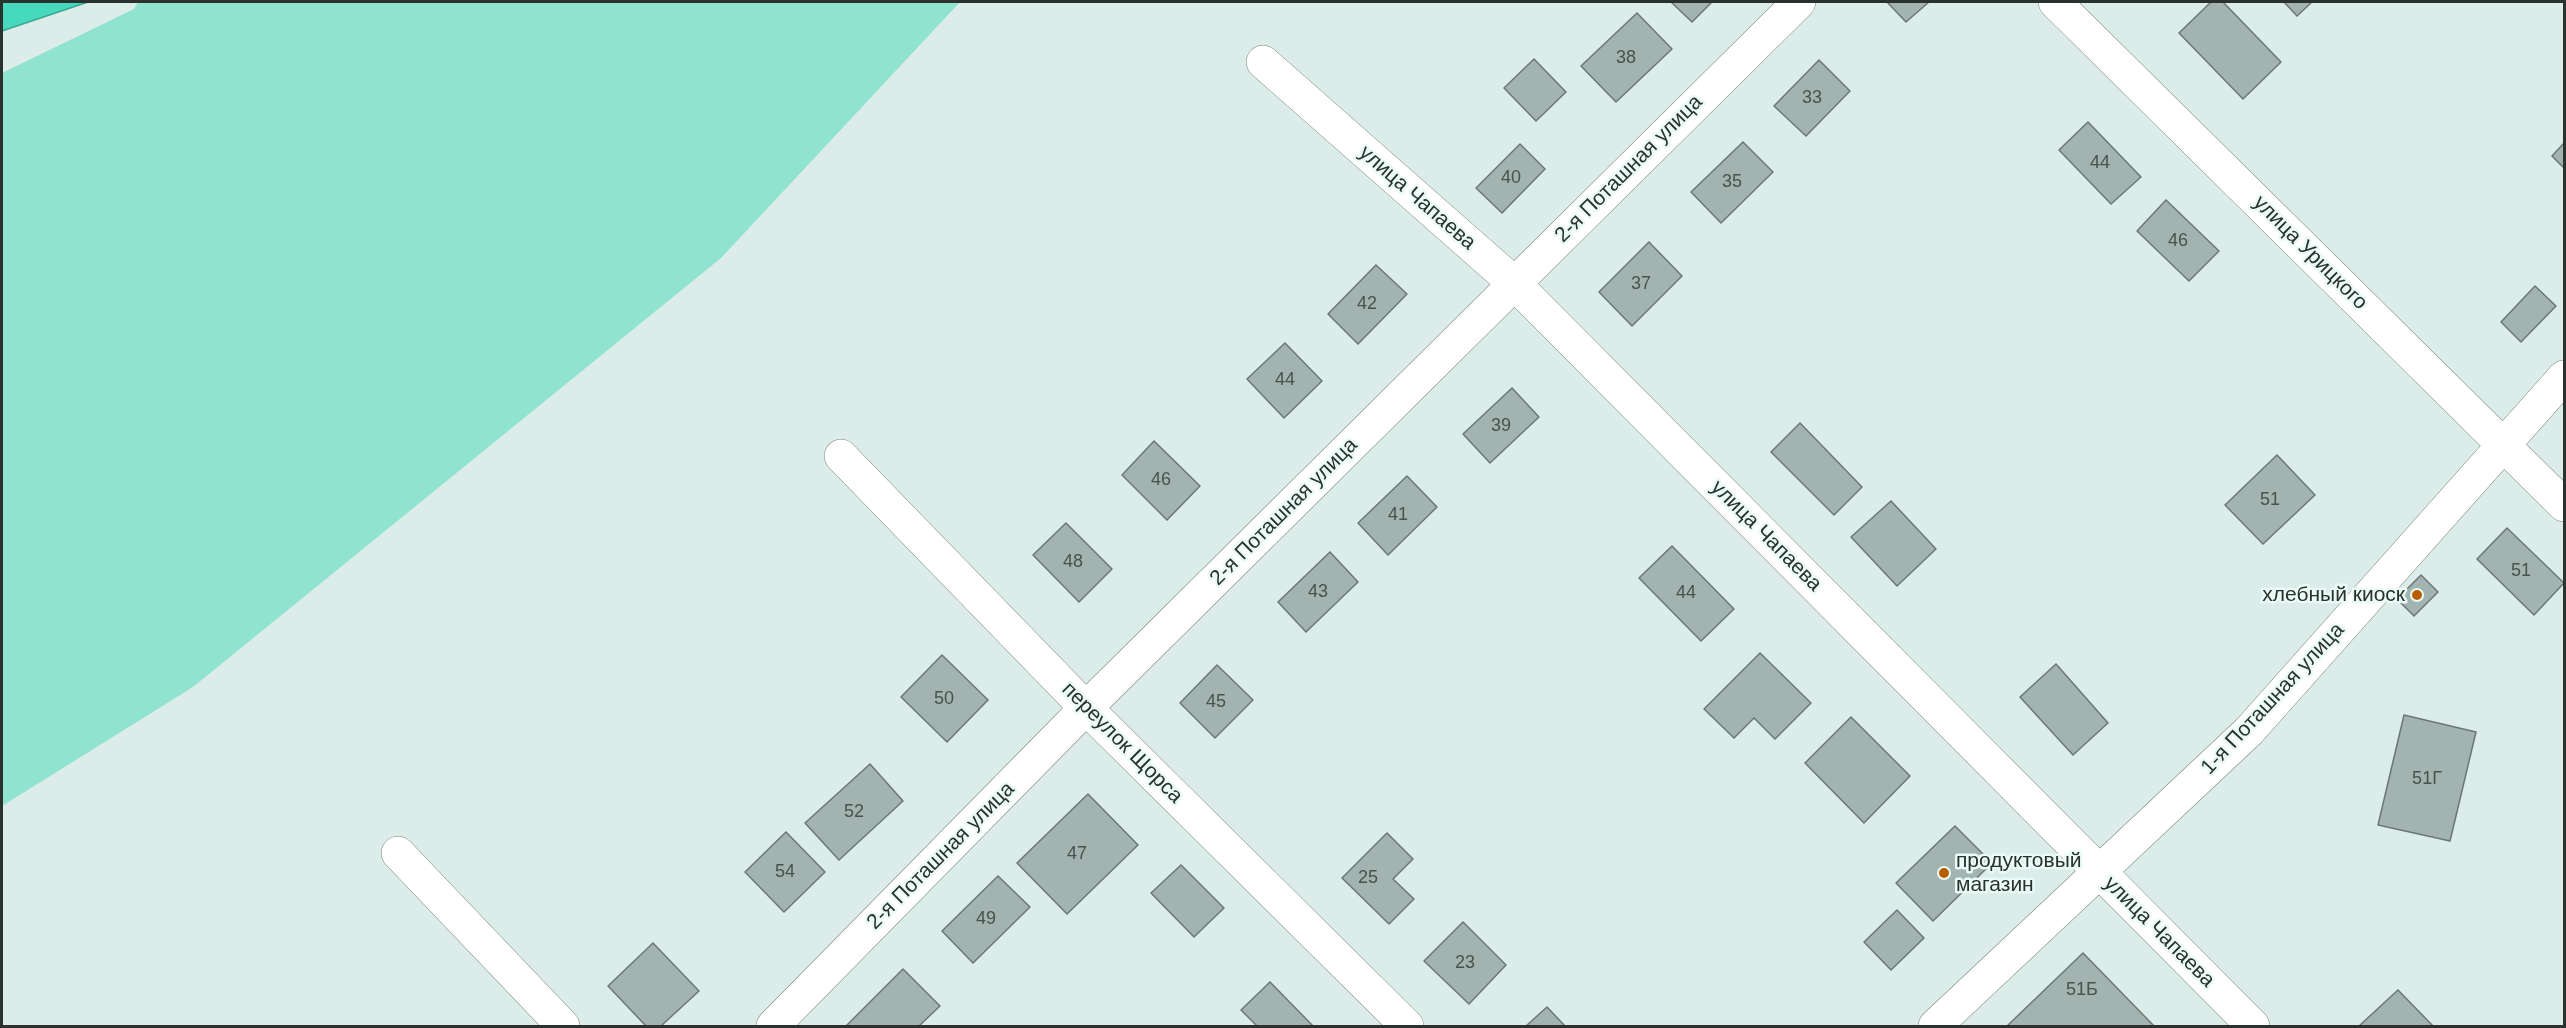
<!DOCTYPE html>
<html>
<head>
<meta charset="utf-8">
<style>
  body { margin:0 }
  #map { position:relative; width:2566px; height:1028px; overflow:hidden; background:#dcede9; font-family:Helvetica,sans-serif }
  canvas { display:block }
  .frame { position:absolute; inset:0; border:3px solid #2a312f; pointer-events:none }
</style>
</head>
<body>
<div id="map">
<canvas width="2566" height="1028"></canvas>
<div class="frame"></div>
</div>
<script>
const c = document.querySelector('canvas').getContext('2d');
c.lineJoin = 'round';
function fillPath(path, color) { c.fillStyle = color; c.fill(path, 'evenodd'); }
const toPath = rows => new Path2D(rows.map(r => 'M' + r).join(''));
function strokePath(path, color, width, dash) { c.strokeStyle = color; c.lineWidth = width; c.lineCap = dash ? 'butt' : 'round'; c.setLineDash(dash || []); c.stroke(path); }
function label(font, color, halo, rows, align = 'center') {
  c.font = font + ' Helvetica,sans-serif'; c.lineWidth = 5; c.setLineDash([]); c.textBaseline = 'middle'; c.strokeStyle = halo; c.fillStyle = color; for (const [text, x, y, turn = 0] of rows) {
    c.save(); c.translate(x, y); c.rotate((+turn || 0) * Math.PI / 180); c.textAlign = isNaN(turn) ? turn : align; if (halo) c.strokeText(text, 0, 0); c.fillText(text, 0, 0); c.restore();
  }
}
fillPath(toPath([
  [138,2,960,2,721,258,193,687,2,806,2,73,134,9]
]), '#8fe3cf');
const water = toPath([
  [2,2,88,2,2,31,2,2]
]);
fillPath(water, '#46d9be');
strokePath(water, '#3ea793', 1.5);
const building = toPath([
  [1671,2,1712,2,1692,22,1671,2],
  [1887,2,1929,2,1906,22,1887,2],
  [2211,2,2223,2,2281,62,2243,99,2179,33,2211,2],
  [2284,2,2312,2,2297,16,2284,2],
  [1637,13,1672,49,1616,102,1581,66,1637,13],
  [1534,59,1566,92,1536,121,1504,88,1534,59],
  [1819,60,1850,91,1806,136,1774,106,1819,60],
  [2088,122,2141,177,2111,204,2059,150,2088,122],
  [1743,142,1773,172,1721,223,1691,192,1743,142],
  [2564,143,2564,168,2552,156,2564,143],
  [1520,144,1545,169,1502,213,1476,188,1520,144],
  [2166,200,2219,251,2189,281,2137,231,2166,200],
  [1649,242,1682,276,1632,326,1599,292,1649,242],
  [1376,265,1407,294,1358,344,1328,314,1376,265],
  [2535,286,2556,306,2521,342,2501,322,2535,286],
  [1285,343,1322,381,1284,418,1247,379,1285,343],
  [1512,388,1539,417,1490,463,1463,434,1512,388],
  [1800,423,1862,487,1834,515,1771,452,1800,423],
  [1154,441,1200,486,1167,520,1122,475,1154,441],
  [2277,455,2315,495,2263,544,2225,505,2277,455],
  [1407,476,1437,507,1388,555,1358,523,1407,476],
  [1891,501,1936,549,1897,586,1851,537,1891,501],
  [1066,523,1112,569,1079,602,1033,555,1066,523],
  [2507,528,2564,583,2534,615,2477,559,2507,528],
  [1672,546,1734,609,1701,641,1639,578,1672,546],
  [1330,552,1358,582,1306,632,1278,602,1330,552],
  [2421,575,2438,592,2414,616,2397,599,2421,575],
  [1760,653,1811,703,1775,739,1754,718,1734,738,1704,709,1760,653],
  [942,655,988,700,947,742,901,697,942,655],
  [2056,664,2108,723,2073,755,2020,697,2056,664],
  [1217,665,1253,700,1215,738,1180,703,1217,665],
  [2404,715,2476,732,2450,841,2378,825,2404,715],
  [1851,717,1910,776,1864,823,1805,763,1851,717],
  [870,764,903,801,839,860,805,823,870,764],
  [1088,794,1138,845,1067,914,1017,863,1088,794],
  [1955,826,1992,863,1933,921,1896,883,1955,826],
  [786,832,825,872,784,912,745,872,786,832],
  [1387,833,1413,859,1393,879,1414,899,1389,924,1342,878,1387,833],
  [1181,865,1224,908,1194,937,1151,893,1181,865],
  [998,876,1030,907,973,963,942,931,998,876],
  [1897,910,1924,938,1891,970,1864,942,1897,910],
  [1463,922,1506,965,1469,1004,1424,961,1463,922],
  [653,943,699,991,661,1026,646,1026,608,986,653,943],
  [2083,953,2154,1026,2007,1026,2083,953],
  [903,969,940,1006,919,1026,846,1026,903,969],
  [1270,982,1313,1026,1257,1026,1241,1010,1270,982],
  [2398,990,2433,1026,2359,1026,2398,990],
  [1547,1007,1565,1026,1526,1026,1547,1007]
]);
fillPath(building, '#a3b3af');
strokePath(building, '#697874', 1.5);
const minor = toPath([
  [2055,2,2564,505],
  [1263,62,1514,283,2253,1026],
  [841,456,1086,708,1407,1026],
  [398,853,563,1026],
  [773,1026,1086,708,1799,2],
  [1935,1026,2249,731,2564,377]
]);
strokePath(minor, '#768581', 34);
strokePath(minor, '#fff', 33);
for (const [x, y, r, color] of [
  [2417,595,6,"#b95e00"],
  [1944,873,6,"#b95e00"]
]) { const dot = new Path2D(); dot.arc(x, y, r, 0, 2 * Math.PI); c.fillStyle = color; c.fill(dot); strokePath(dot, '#eafaf6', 2); }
label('18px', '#48524f', null, [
  ["38",1626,58],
  ["33",1812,98],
  ["44",2100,163],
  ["40",1511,178],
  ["35",1732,182],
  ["46",2178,241],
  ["37",1641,284],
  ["42",1367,304],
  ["44",1285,380],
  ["39",1501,426],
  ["46",1161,480],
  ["51",2270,500],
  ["41",1398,515],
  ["48",1073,562],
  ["51",2521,571],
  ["43",1318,592],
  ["44",1686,593],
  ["50",944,699],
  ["45",1216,702],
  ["51Г",2427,779],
  ["52",854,812],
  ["47",1077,854],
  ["54",785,872],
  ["25",1368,878],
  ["49",986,919],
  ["23",1465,963],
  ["51Б",2082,990]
]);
label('21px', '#2a312f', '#eafaf6', [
  ["2-я Поташная улица",1629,169,-45],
  ["улица Чапаева",1417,198,41],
  ["улица Урицкого",2310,253,45],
  ["2-я Поташная улица",1284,512,-45],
  ["улица Чапаева",1766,536,45],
  ["1-я Поташная улица",2273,699,-47],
  ["переулок Щорса",1122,743,45],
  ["2-я Поташная улица",941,856,-45],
  ["улица Чапаева",2159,932,45]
]);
label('21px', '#2a312f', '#eafaf6', [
  ["хлебный киоск",2405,595],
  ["продуктовый",1956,861,"left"],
  ["магазин",1956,885,"left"]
], 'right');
</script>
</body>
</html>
